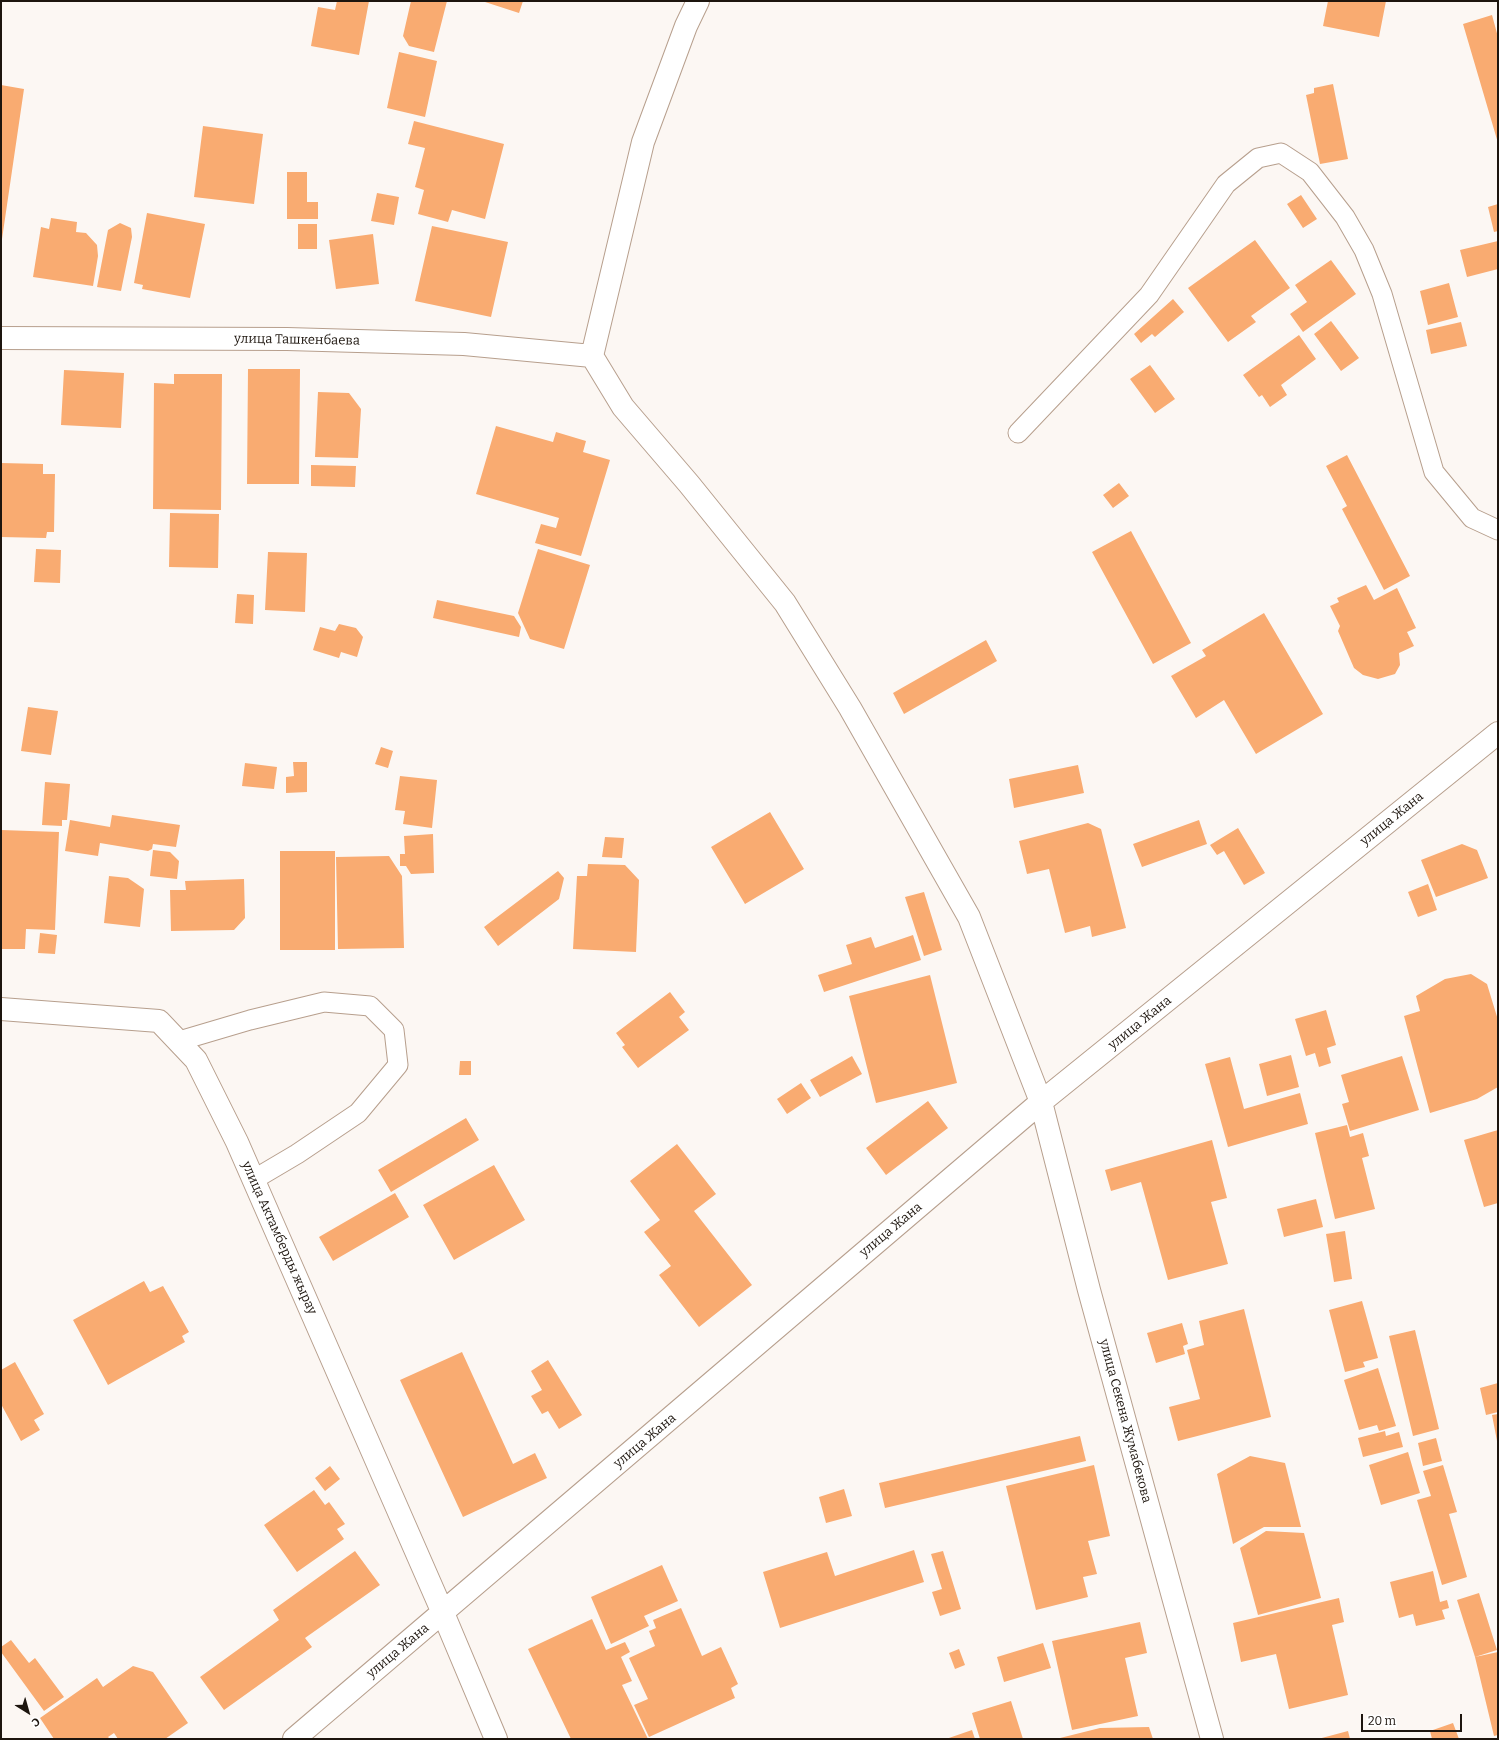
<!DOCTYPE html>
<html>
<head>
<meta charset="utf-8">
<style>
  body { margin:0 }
  #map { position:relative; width:1499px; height:1740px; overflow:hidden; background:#fcf7f3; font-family:Bitter,serif }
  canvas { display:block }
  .frame { position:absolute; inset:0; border:2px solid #1d150e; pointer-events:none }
  .north { position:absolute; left:8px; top:1692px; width:40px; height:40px; -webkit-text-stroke:3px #fff; paint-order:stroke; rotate:143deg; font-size:11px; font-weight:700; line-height:16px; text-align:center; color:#1d150e }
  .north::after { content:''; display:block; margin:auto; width:14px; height:18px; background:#1d150e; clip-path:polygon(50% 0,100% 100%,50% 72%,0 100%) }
  .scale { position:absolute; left:1361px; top:1714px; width:101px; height:18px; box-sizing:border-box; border:2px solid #1d150e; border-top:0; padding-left:5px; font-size:12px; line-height:14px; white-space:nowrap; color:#1d150e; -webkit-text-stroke:3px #fff; paint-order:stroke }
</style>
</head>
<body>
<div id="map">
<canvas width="1499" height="1740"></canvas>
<div class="frame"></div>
<div class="north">С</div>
<div class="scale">20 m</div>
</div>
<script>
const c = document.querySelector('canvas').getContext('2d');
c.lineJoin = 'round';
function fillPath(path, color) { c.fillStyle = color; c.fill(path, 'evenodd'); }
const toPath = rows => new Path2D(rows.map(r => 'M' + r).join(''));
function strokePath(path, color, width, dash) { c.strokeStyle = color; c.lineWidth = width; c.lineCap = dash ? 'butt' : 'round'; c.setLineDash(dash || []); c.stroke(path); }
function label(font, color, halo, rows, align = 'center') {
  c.font = font + ' Bitter,serif'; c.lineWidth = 3; c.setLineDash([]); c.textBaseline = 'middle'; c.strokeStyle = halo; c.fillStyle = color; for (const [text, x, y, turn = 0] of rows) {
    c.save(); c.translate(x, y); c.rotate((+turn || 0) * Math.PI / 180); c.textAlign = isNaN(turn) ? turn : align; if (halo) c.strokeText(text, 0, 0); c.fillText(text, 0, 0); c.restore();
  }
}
fillPath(toPath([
  [337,1,369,1,359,55,311,46,318,7,335,10],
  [411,1,447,1,434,52,409,46,403,36],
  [485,1,523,1,519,13,485,2],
  [1328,1,1386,1,1379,37,1323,26],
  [1492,15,1498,37,1498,143,1463,24],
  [399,52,437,61,425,117,387,108],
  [1333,84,1348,159,1320,164,1306,95,1314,93,1314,88],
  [1,85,24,89,2,239,1,239],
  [414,121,504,144,485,219,452,210,448,222,418,214,424,190,415,187,425,148,408,144],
  [203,126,263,134,254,204,194,197],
  [287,172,307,172,307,202,318,202,318,219,287,219],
  [377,193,399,197,394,225,371,221],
  [1301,195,1317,219,1303,228,1287,204],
  [1498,204,1498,231,1494,232,1488,207],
  [147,213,205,224,190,298,142,289,143,285,134,283],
  [51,218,77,222,76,232,86,233,97,245,98,256,93,286,33,277,41,227,49,229],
  [120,223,131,228,132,237,121,291,97,287,108,230],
  [298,224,317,224,317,249,298,249],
  [432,226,508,242,491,317,415,301],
  [373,234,379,284,336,289,329,240],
  [1255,240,1290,288,1251,316,1256,322,1228,342,1188,288],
  [1498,241,1498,269,1467,277,1460,250],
  [1331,260,1356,294,1303,332,1290,314,1307,302,1295,285],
  [1449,283,1458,317,1428,325,1420,291],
  [1173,299,1184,312,1155,337,1152,334,1141,343,1134,334],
  [1331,321,1359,358,1341,371,1314,334],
  [1461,322,1467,346,1431,354,1426,330],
  [1299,335,1316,359,1281,385,1287,395,1270,407,1262,395,1259,397,1243,375],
  [1150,365,1175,399,1155,413,1130,379],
  [248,369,300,369,299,484,247,484],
  [64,370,124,373,121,428,61,425],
  [174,374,222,374,221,510,153,509,154,383,174,384],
  [318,392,349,393,361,409,358,458,315,457],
  [496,426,553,442,556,432,586,441,583,452,610,460,581,556,535,543,541,524,556,528,559,518,476,494],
  [1347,455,1410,576,1384,590,1342,509,1347,506,1326,466],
  [1,463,43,464,43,474,55,474,54,532,47,532,46,538,1,537],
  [311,465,356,466,355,487,311,486],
  [1119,483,1129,496,1113,508,1103,495],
  [170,513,219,514,218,568,169,567],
  [1131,531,1191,643,1153,664,1092,552],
  [36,549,61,550,60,583,34,582],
  [538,549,590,565,564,649,530,639,518,613],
  [268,552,307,553,305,612,265,610],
  [1366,585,1374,600,1397,588,1416,628,1407,632,1414,646,1399,653,1400,665,1395,674,1378,679,1363,675,1354,668,1338,631,1340,626,1330,606,1339,602,1337,598],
  [237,594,254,595,253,624,235,623],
  [437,600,514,616,521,627,519,637,433,618],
  [1264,613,1323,714,1256,754,1224,700,1196,718,1171,676,1206,656,1202,650],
  [339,624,356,628,363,637,357,657,341,652,339,658,313,650,320,627,335,631],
  [986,640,997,661,904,714,893,693],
  [28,707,58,711,51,755,21,751],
  [381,747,393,751,388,768,375,764],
  [293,762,307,762,307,792,286,793,286,777,294,776],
  [245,763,277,767,274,789,242,786],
  [1078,765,1084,793,1014,808,1009,779],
  [400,776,437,780,432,828,403,824,405,811,395,810],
  [45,782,70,784,67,820,62,820,62,826,42,825],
  [770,812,804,869,745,904,711,847],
  [112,815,180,825,176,847,153,844,152,849,148,851,100,843,98,856,65,851,70,820,110,827],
  [1199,820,1207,844,1142,867,1133,844],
  [1088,823,1101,829,1126,928,1092,937,1090,926,1065,933,1049,869,1027,874,1019,841],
  [1238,828,1265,873,1244,885,1224,851,1217,855,1210,845],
  [1,830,59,832,55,930,26,929,25,949,1,949],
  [433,834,434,873,411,874,406,866,400,866,400,854,405,854,404,836],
  [605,837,624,838,622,858,602,857],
  [1462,844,1477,850,1488,878,1436,897,1421,860],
  [153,850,170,852,179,861,177,879,150,876],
  [280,851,335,851,335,950,280,950],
  [389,856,402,876,404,948,338,949,336,857],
  [588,864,625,865,639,880,636,952,573,949,577,876,587,876],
  [558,871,564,878,559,899,498,946,484,927],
  [109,876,128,878,144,889,140,927,104,923],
  [244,879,245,918,234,930,171,931,170,890,186,890,185,881],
  [1428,884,1437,910,1418,917,1408,892],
  [924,892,942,950,924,956,905,897],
  [40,933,57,935,55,954,38,953],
  [913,935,921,960,824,992,818,975,852,964,846,945,871,937,875,948],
  [1471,974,1487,984,1498,1020,1498,1087,1477,1099,1430,1113,1404,1016,1420,1011,1416,996,1445,979],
  [930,975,957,1083,876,1103,849,996],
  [670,992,685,1012,679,1017,689,1030,638,1068,622,1047,625,1045,616,1033],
  [1326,1010,1336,1045,1327,1048,1331,1063,1319,1067,1315,1053,1306,1056,1295,1019],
  [1291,1055,1299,1087,1267,1096,1259,1064],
  [852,1056,862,1074,820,1097,810,1080],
  [1402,1056,1419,1110,1350,1131,1342,1104,1349,1102,1341,1075],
  [1230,1057,1244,1109,1300,1093,1308,1124,1228,1147,1205,1064],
  [460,1061,471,1061,471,1075,459,1075],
  [801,1083,811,1098,787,1114,777,1099],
  [928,1101,948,1128,886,1175,866,1148],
  [466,1118,479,1140,391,1192,378,1170],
  [1347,1125,1350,1137,1363,1133,1369,1156,1362,1158,1375,1209,1335,1219,1315,1133],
  [1498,1130,1498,1203,1484,1207,1464,1140],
  [1212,1140,1227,1198,1211,1202,1228,1264,1168,1280,1141,1182,1111,1191,1105,1170],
  [677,1144,716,1194,694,1211,752,1285,699,1327,659,1275,671,1266,644,1232,660,1220,630,1181],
  [494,1165,525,1220,454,1260,423,1205],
  [395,1193,409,1217,333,1261,319,1237],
  [1316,1199,1323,1227,1284,1237,1277,1209],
  [1345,1231,1352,1279,1334,1282,1326,1234],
  [144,1281,150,1292,163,1286,189,1332,182,1336,185,1342,108,1385,73,1320],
  [1362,1301,1378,1358,1363,1362,1365,1367,1345,1372,1329,1310],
  [1244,1309,1271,1417,1178,1441,1169,1407,1200,1399,1187,1350,1204,1345,1199,1321],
  [1182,1323,1188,1344,1183,1346,1185,1354,1156,1363,1147,1333],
  [1415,1330,1439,1429,1413,1436,1389,1336],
  [462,1352,513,1464,535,1453,547,1478,463,1517,400,1380],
  [548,1360,582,1415,559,1429,548,1411,542,1414,531,1396,542,1390,531,1371],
  [15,1362,44,1414,34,1420,40,1430,21,1441,1,1404,1,1370],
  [1378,1368,1396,1426,1379,1431,1377,1425,1359,1430,1344,1380],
  [1498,1383,1498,1412,1486,1415,1480,1388],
  [1498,1414,1498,1441,1497,1441,1492,1415],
  [1385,1431,1386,1436,1399,1432,1403,1447,1363,1457,1358,1438],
  [1080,1436,1086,1461,885,1508,879,1483],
  [1436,1438,1442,1461,1423,1466,1418,1443],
  [1408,1452,1420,1493,1381,1505,1369,1465],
  [1250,1456,1285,1463,1301,1527,1264,1527,1233,1544,1217,1474],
  [1094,1465,1110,1536,1088,1541,1097,1574,1083,1577,1088,1597,1036,1610,1006,1486],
  [1443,1465,1457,1512,1449,1514,1467,1577,1442,1585,1417,1500,1431,1496,1423,1471],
  [330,1466,340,1479,325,1491,315,1478],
  [844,1489,852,1516,826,1523,819,1497],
  [314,1490,325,1505,329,1502,345,1524,337,1529,344,1539,297,1572,264,1525],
  [1266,1531,1304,1533,1321,1598,1258,1615,1240,1548],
  [914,1550,924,1582,780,1628,763,1572,827,1552,835,1576],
  [355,1551,380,1585,305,1638,312,1647,224,1710,200,1677,279,1620,273,1610],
  [943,1551,961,1609,940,1616,932,1592,942,1589,931,1554],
  [662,1565,678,1601,644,1616,649,1626,611,1644,591,1597],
  [1433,1571,1440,1602,1447,1600,1449,1608,1442,1610,1445,1619,1416,1626,1413,1614,1399,1618,1390,1582],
  [1479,1593,1497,1650,1475,1657,1457,1600],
  [1339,1598,1344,1622,1332,1625,1348,1695,1289,1709,1276,1654,1241,1662,1233,1623],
  [681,1608,702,1656,721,1647,738,1684,731,1688,735,1698,649,1737,634,1705,648,1699,629,1658,655,1646,649,1631,656,1628,653,1620],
  [592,1619,606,1650,625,1642,630,1652,621,1657,632,1681,622,1685,648,1739,571,1739,528,1649],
  [1140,1622,1147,1653,1125,1658,1138,1716,1072,1730,1052,1641],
  [11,1640,29,1663,35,1658,64,1697,44,1711,1,1652,1,1647],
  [1043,1643,1051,1668,1004,1682,997,1657],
  [959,1649,965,1665,955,1669,949,1653],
  [1498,1652,1498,1735,1494,1736,1475,1657],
  [133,1666,153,1672,188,1723,165,1739,118,1739,114,1733,108,1737,110,1739,54,1739,40,1718,97,1678,103,1687],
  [1011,1701,1023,1739,980,1739,972,1713],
  [1453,1723,1459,1739,1432,1739,1430,1731],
  [1149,1727,1153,1739,1060,1738,1100,1728],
  [972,1730,975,1739,946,1739],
  [1348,1731,1350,1739,1318,1739]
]), '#f9ab71');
const lane = toPath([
  [1018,433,1149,295,1226,184,1258,158,1281,153,1310,172,1345,217,1364,250,1382,294,1434,472,1472,518,1498,530],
  [179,1041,250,1020,324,1002,370,1006,394,1030,398,1065,358,1113,297,1154,253,1180]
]);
const street = toPath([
  [698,1,686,26,643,142,592,356,623,407,689,484,785,603,850,708,969,917,1041,1102,1089,1290,1212,1739],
  [1,338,287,339,464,344,592,356],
  [1,1009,159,1021,196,1060,237,1142,443,1613,496,1739],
  [294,1739,1041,1102,1498,733]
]);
strokePath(lane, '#b79f8d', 21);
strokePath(street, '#b79f8d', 24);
strokePath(lane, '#fff', 19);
strokePath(street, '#fff', 22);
label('13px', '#1d150e', '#fff', [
  ["улица Ташкенбаева",297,340,1],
  ["улица Жана",1392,819,-39],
  ["улица Жана",1140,1023,-39],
  ["улица Жана",891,1230,-40],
  ["улица Актамберды жырау",279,1238,66],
  ["улица Секена Жумабекова",1125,1421,75],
  ["улица Жана",645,1441,-40],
  ["улица Жана",398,1651,-40]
]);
</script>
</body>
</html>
